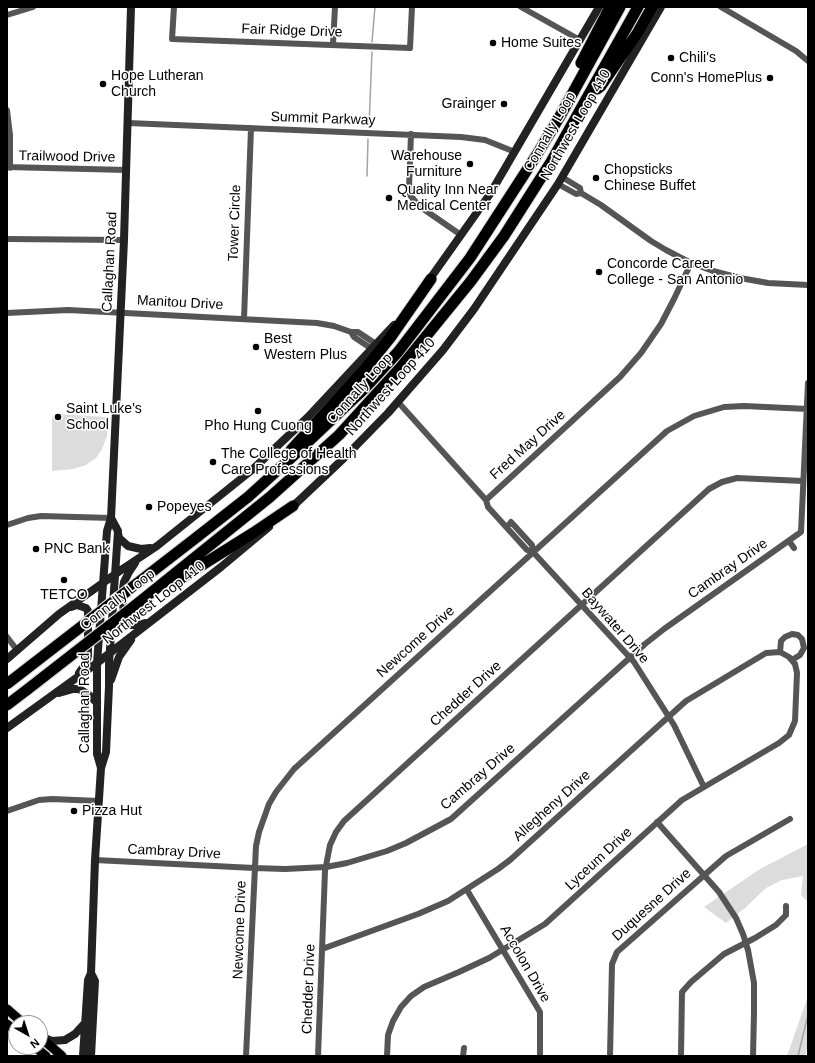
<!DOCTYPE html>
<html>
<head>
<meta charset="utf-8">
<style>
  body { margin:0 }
  #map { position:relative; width:815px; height:1063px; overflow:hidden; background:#fff; font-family:Arial,sans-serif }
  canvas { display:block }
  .frame { position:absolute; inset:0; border:8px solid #000; pointer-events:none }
  .north { position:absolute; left:8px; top:1015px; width:40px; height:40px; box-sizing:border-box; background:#fff; border:1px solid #999; border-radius:50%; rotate:141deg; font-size:11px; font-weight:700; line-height:16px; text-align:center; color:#000 }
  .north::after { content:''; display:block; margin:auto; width:14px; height:18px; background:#000; clip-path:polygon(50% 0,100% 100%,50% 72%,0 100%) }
</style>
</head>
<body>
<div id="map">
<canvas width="815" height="1063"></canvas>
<div class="frame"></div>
<div class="north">N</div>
</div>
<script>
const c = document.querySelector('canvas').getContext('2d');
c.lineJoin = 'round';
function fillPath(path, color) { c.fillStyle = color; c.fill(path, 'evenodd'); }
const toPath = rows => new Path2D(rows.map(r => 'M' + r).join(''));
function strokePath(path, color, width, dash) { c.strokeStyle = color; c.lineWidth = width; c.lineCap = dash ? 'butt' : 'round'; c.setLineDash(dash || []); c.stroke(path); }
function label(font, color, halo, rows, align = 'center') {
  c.font = font + ' Arial,sans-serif'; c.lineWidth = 3; c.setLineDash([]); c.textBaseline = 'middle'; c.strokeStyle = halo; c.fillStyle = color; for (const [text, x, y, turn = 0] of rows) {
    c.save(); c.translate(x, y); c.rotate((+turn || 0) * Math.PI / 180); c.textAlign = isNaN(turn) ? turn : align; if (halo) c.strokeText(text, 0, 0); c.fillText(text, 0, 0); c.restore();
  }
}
fillPath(toPath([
  [56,414,107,417,107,436,102,449,96,458,86,465,73,469,52,471,52,417],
  [808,844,808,902,801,895,803,876,782,880,766,888,745,908,726,923,704,907,760,869],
  [808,996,808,1045,805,1056,787,1056]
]), '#dcdcdc');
strokePath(toPath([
  [372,42,375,7],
  [369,126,372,52],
  [367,176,368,139],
  [798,1056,808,1015]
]), '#a3a3a3', 1.5);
const primary = toPath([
  [7,1009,23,1023],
  [7,1024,16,1031],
  [40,1037,62,1056],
  [35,1047,46,1056]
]);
const highway = toPath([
  [581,63,610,7],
  [597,89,601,86,638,32,652,7],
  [291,450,365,369,390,338,431,279],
  [197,537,248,497,291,458,365,388,398,352,470,258,536,156,559,118,620,7],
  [175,582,253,533,293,506],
  [132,608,270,497,339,435,401,367,471,281,504,236,551,162,638,7],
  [7,705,28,689]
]);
strokePath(primary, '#dbdbdb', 11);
strokePath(highway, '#dbdbdb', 13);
strokePath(toPath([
  [174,7,172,39,410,48,412,7],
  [521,7,580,40],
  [721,7,796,51,808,61],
  [7,15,33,7],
  [333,44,335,7],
  [7,110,10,135,10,168],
  [128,123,461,137,485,140,515,152],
  [411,134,409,188,410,195,419,206,461,235],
  [7,167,127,170],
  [562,177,580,188,581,193,601,205,651,241,666,250,691,263,713,271,740,278,768,283,808,285],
  [558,184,576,194,581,193],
  [7,239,124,240],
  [7,313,68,310,317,323,334,326,351,332,358,332,376,344],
  [244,319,251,128],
  [351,332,354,337,372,349],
  [398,402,486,500,488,507,527,550,533,552,634,662,674,725,704,787],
  [486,500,620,377,641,353,661,324,674,299,691,263],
  [7,525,28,518,41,516,111,518],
  [507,527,511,522,532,545,533,552],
  [789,541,794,548],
  [7,637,17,650],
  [780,652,781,641,785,637,792,634,798,635,802,639,804,648,800,655,792,660],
  [7,811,39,800,52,799,99,801],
  [657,822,719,892,736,918,743,934,748,950,754,983,754,1013,753,1056],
  [95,860,254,868,285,869,326,867,347,863,387,851,406,843,451,819,645,644,664,629,801,532,808,383],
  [467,890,540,1012,540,1056],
  [322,949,418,914,448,901,498,869,510,860,686,701,766,653,780,652,789,657,795,664,797,673,795,721,789,735,779,743,682,800,545,924,489,958,459,972,424,987,411,996,401,1007,393,1021,388,1035,387,1056],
  [246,1056,256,846,259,832,269,804,276,792,294,769,667,431,694,416,724,407,744,406,808,409],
  [318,1056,325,871,330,845,336,832,344,821,709,489,722,482,737,478,803,481],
  [463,1056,464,1048],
  [610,1056,612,964,617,952,726,856,790,819],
  [681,1056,682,992,691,982,724,954,755,938,776,925,786,915,786,906]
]), '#555', 6);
strokePath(toPath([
  [427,283,490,194,599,7],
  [290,509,343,459,388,413,443,350,474,309,558,184,661,7],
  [118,533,119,538,128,546,141,549,150,548],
  [135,563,129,572,124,582,122,596,125,620,129,625,138,625,145,623],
  [71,607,77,605,86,608,88,611,88,656,86,663,79,673],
  [7,659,59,614,124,568,157,546,252,470,308,417,394,325],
  [111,680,119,657,131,640],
  [59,693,73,689,79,689,89,695,97,703],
  [7,728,97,663,221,567,269,527],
  [101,768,97,754,97,663,107,531,111,518,124,240,131,7],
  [42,1037,52,1041,65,1040,75,1034,86,1022],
  [83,1056,88,980,91,973,95,860,101,768,106,752,109,686,109,664,118,531,111,518],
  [91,1056,95,981,91,973]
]), '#222', 8);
strokePath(primary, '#000', 9);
strokePath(highway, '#000', 11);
const highwayBridge = toPath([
  [7,684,197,537],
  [28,689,132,608]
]);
strokePath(highwayBridge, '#dbdbdb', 13, []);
strokePath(highwayBridge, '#000', 11);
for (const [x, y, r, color] of [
  [493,43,4,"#000"],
  [671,58,4,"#000"],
  [770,78,4,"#000"],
  [103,84,4,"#000"],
  [504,104,4,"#000"],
  [470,164,4,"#000"],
  [596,178,4,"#000"],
  [389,198,4,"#000"],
  [599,272,4,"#000"],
  [256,347,4,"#000"],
  [258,411,4,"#000"],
  [58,417,4,"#000"],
  [213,462,4,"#000"],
  [149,507,4,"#000"],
  [36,549,4,"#000"],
  [64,580,4,"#000"],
  [74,811,4,"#000"]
]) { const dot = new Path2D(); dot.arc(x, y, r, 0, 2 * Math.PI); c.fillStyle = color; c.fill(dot); strokePath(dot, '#fff', 1.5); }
label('14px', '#000', '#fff', [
  ["Fair Ridge Drive",292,31,2],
  ["Summit Parkway",323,119,2],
  ["Northwest Loop 410",576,125,-60],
  ["Connally Loop",550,132,-60],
  ["Trailwood Drive",67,157,1],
  ["Tower Circle",235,223,-88],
  ["Callaghan Road",110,262,-87],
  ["Manitou Drive",180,303,3],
  ["Northwest Loop 410",391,387,-48],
  ["Connally Loop",360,389,-48],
  ["Fred May Drive",528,445,-42],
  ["Cambray Drive",728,569,-35],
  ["Connally Loop",118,600,-38],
  ["Northwest Loop 410",154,603,-38],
  ["Baywater Drive",615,626,49],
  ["Newcome Drive",416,642,-42],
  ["Chedder Drive",466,694,-42],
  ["Callaghan Road",85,703,-90],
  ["Cambray Drive",478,777,-41],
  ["Allegheny Drive",552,806,-42],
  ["Cambray Drive",174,852,3],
  ["Lyceum Drive",599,859,-43],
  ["Duquesne Drive",652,905,-42],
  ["Newcome Drive",240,930,-88],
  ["Accolon Drive",525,964,60],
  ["Chedder Drive",309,989,-88]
]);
label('14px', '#000', '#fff', [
  ["Home Suites",501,43],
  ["Chili's",679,58],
  ["Hope Lutheran",111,76],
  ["Church",111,92],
  ["Conn's HomePlus",762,78,"right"],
  ["Grainger",496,104,"right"],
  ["Warehouse",462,156,"right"],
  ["Furniture",462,172,"right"],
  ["Chopsticks",604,170],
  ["Chinese Buffet",604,186],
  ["Quality Inn Near",397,190],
  ["Medical Center",397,206],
  ["Concorde Career",607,264],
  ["College - San Antonio",607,280],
  ["Best",264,339],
  ["Western Plus",264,355],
  ["Saint Luke's",66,409],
  ["School",66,425],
  ["Pho Hung Cuong",258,426,"center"],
  ["The College of Health",221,454],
  ["Care Professions",221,470],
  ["Popeyes",157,507],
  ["PNC Bank",44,549],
  ["TETCO",64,595,"center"],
  ["Pizza Hut",82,811]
], 'left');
</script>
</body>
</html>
